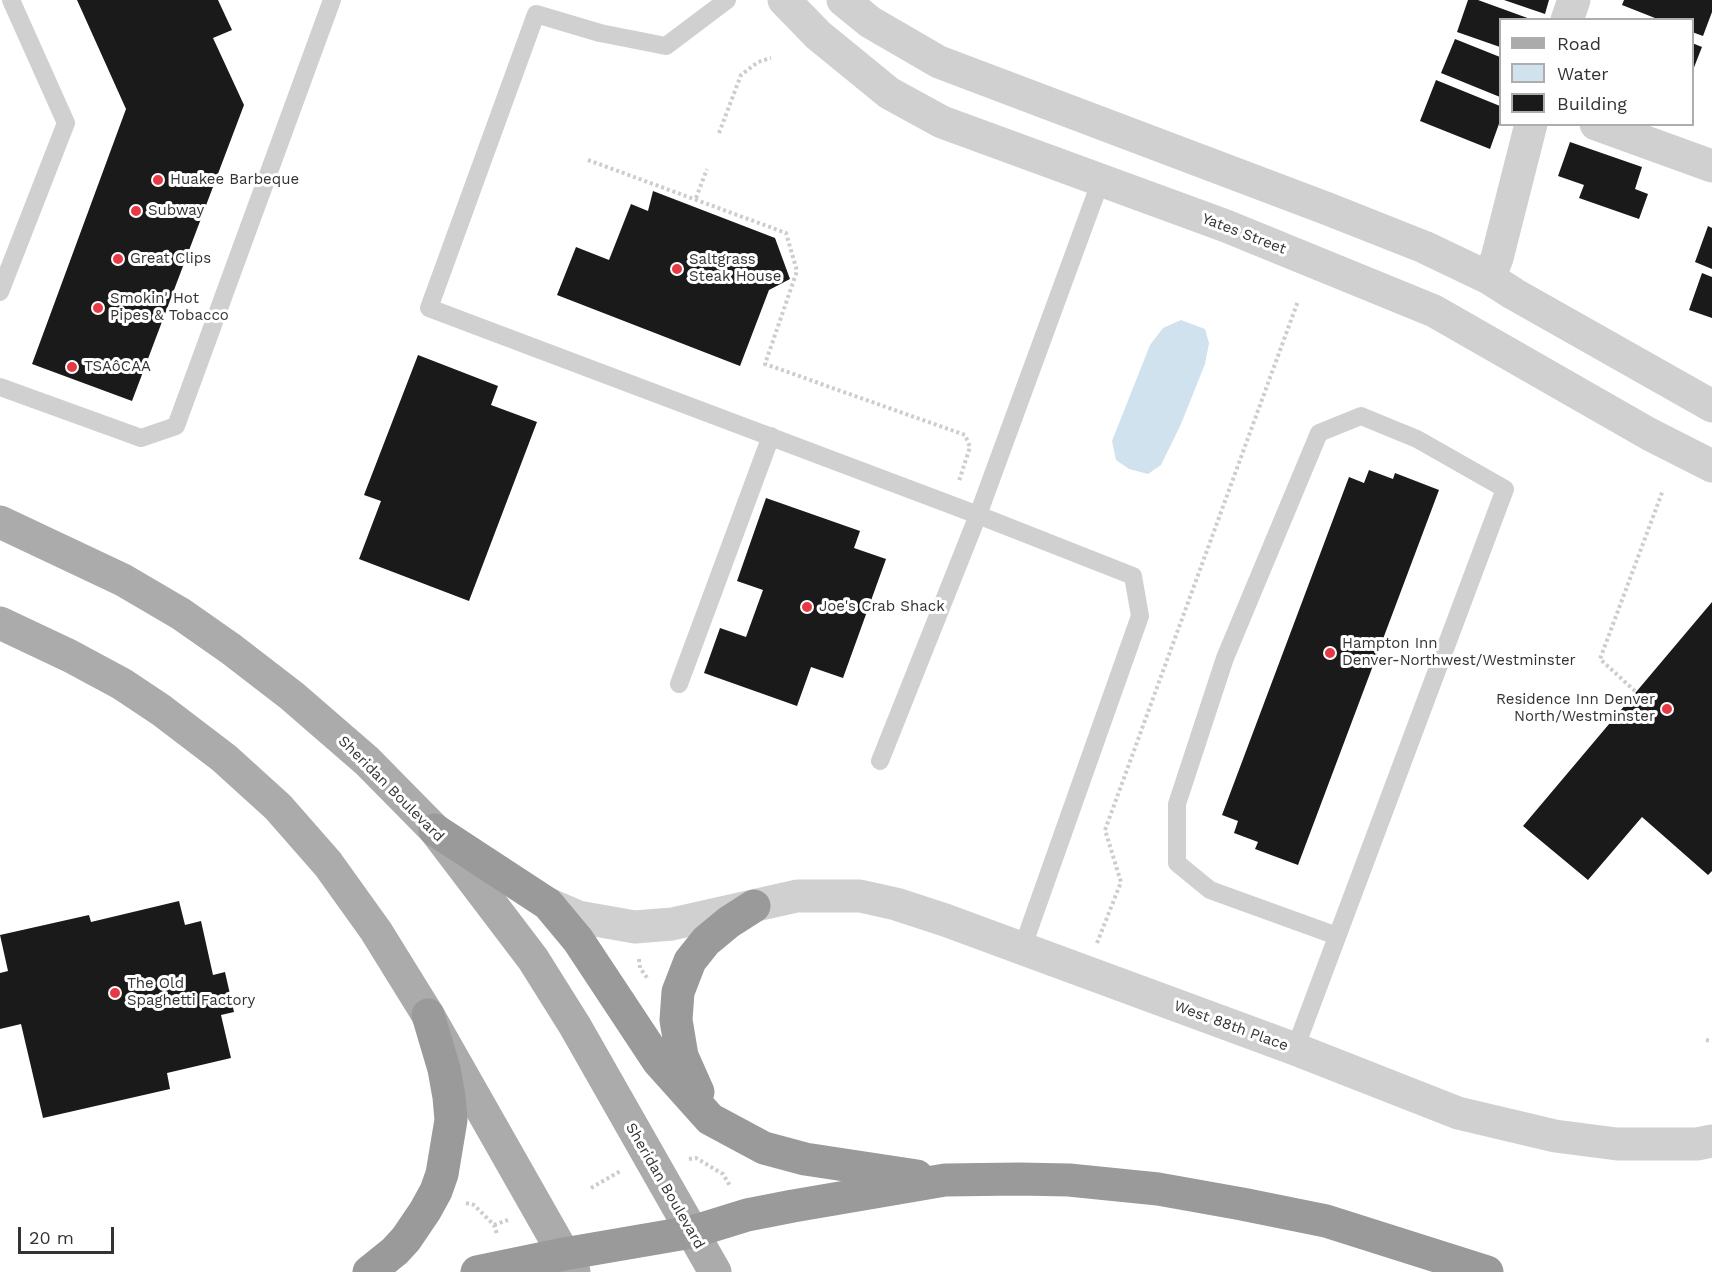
<!DOCTYPE html>
<html>
<head>
<meta charset="utf-8">
<style>
  body { margin:0 }
  #map { position:relative; width:1712px; height:1272px; overflow:hidden; background:#fff; font-family:"Work Sans",sans-serif }
  canvas { display:block }
  .legend { position:absolute; left:1499px; top:18px; width:195px; height:108px; box-sizing:border-box; background:#fff; border:2px solid #adadad; margin:0; padding:8px 10px; list-style:none; font-size:18px; color:#333 }
  .legend li { display:flex; align-items:center; gap:12px; height:30px }
  .legend b { width:30px; border:2px solid #adadad }
  .scale { position:absolute; left:18px; top:1227px; width:96px; height:27px; box-sizing:border-box; border:3px solid #333; border-top:0; padding-left:8px; font-size:18px; line-height:21px; white-space:nowrap; color:#333; -webkit-text-stroke:4px #fff; paint-order:stroke }
</style>
</head>
<body>
<div id="map">
<canvas width="1712" height="1272"></canvas>
<ul class="legend">
<li><b style="height:8px;background:#ababab"></b>Road</li>
<li><b style="height:16px;background:#cfe2ee"></b>Water</li>
<li><b style="height:16px;background:#1a1a1a"></b>Building</li>
</ul>
<div class="scale">20 m</div>
</div>
<script>
const c = document.querySelector('canvas').getContext('2d');
c.lineJoin = 'round';
function fillPath(path, color) { c.fillStyle = color; c.fill(path, 'evenodd'); }
const toPath = rows => new Path2D(rows.map(r => 'M' + r).join(''));
function strokePath(path, color, width, dash) { c.strokeStyle = color; c.lineWidth = width; c.lineCap = dash ? 'butt' : 'round'; c.setLineDash(dash || []); c.stroke(path); }
function label(font, color, halo, rows, align = 'center') {
  c.font = font + ' "Work Sans",sans-serif'; c.lineWidth = 6; c.setLineDash([]); c.textBaseline = 'middle'; c.strokeStyle = halo; c.fillStyle = color; for (const [text, x, y, turn = 0] of rows) {
    c.save(); c.translate(x, y); c.rotate((+turn || 0) * Math.PI / 180); c.textAlign = isNaN(turn) ? turn : align; if (halo) c.strokeText(text, 0, 0); c.fillText(text, 0, 0); c.restore();
  }
}
fillPath(toPath([
  [1181,320,1205,329,1209,343,1205,364,1181,424,1161,465,1148,474,1129,469,1116,460,1112,441,1150,345,1163,328]
]), '#cfe2ee');
fillPath(toPath([
  [77,0,218,0,232,30,213,38,244,105,132,401,32,364,126,109],
  [1468,0,1478,0,1533,20,1500,20,1500,47,1457,32],
  [1504,0,1549,0,1545,14],
  [1624,0,1712,0,1712,12,1703,36,1692,32,1692,20,1660,20,1622,5],
  [1455,39,1500,57,1500,97,1441,73],
  [1692,43,1702,47,1693,70,1692,70],
  [1436,80,1500,106,1500,121,1490,149,1420,121],
  [1570,142,1642,167,1635,189,1648,194,1639,219,1579,198,1584,185,1558,176],
  [653,191,775,238,790,279,769,290,740,366,557,295,576,247,609,260,631,204,648,211],
  [1708,226,1712,228,1712,269,1695,262],
  [1702,273,1712,277,1712,318,1689,310],
  [418,355,498,386,491,405,537,422,469,601,359,559,381,501,364,495],
  [1369,470,1393,479,1395,473,1439,490,1298,865,1255,849,1258,842,1234,833,1238,821,1222,815,1349,477,1364,483],
  [766,498,860,531,854,548,886,559,843,678,811,667,797,706,704,673,720,628,746,637,763,590,737,581],
  [1712,602,1712,871,1708,875,1642,817,1588,880,1523,826],
  [179,901,185,925,201,921,213,975,225,972,234,1012,221,1015,231,1058,167,1073,170,1089,43,1118,21,1024,0,1029,0,973,8,971,0,935,89,915,91,922]
]), '#1a1a1a');
strokePath(toPath([
  [719,133,741,75,758,62,771,58],
  [588,160,786,233,797,271,765,364,965,435,970,447,959,481],
  [696,198,707,169],
  [1635,691,1600,659,1663,490],
  [1097,943,1121,882,1105,830,1298,301],
  [639,959,640,968,648,979],
  [1706,1040,1712,1041],
  [689,1159,696,1158,723,1174,730,1186],
  [591,1188,622,1170],
  [466,1203,474,1205,494,1225,497,1234],
  [494,1225,508,1220]
]), '#cdcdcd', 4, [3, 3]);
strokePath(toPath([
  [727,0,666,46,600,33,536,14,429,308,978,515,1133,576,1140,616,1022,949],
  [0,292,66,123,11,0],
  [0,387,141,438,176,426,332,0],
  [679,684,771,436],
  [880,761,978,515,1101,180],
  [1295,1049,1505,489,1417,439,1361,416,1319,433,1225,658,1177,804,1177,863,1210,890,1337,936]
]), '#d0d0d0', 18);
strokePath(toPath([
  [1567,20,1574,0],
  [1596,124,1712,166],
  [1489,278,1497,258,1531,124]
]), '#d0d0d0', 33);
strokePath(toPath([
  [784,0,818,35,889,93,942,122,1226,226,1434,311,1649,434,1712,466],
  [843,0,870,22,939,62,1328,209,1424,247,1489,278,1514,294,1712,406],
  [548,904,578,917,635,927,672,924,797,896,860,896,896,904,945,920,1295,1049,1458,1113,1555,1136,1617,1144,1697,1144,1712,1141]
]), '#d0d0d0', 33);
strokePath(toPath([
  [0,522,123,580,181,614,231,649,292,696,367,761,435,830,533,959,575,1026,715,1272],
  [0,623,70,656,122,684,161,710,224,758,278,807,328,864,376,931,428,1015,574,1272]
]), '#ababab', 33);
strokePath(toPath([
  [435,830,548,904,578,940,658,1061,710,1119,764,1148,805,1159,917,1176],
  [698,1092,682,1056,676,1020,678,992,690,961,706,941,729,922,754,906],
  [369,1272,395,1251,406,1239,425,1211,436,1191,442,1174,451,1120,449,1097,444,1069,428,1015],
  [477,1272,564,1254,692,1232,747,1215,793,1206,945,1180,1019,1179,1069,1180,1158,1189,1242,1204,1326,1221,1487,1272]
]), '#9a9a9a', 33);
for (const [x, y, r, color] of [
  [158,180,6,"#e63946"],
  [136,211,6,"#e63946"],
  [118,259,6,"#e63946"],
  [677,269,6,"#e63946"],
  [98,308,6,"#e63946"],
  [72,367,6,"#e63946"],
  [807,607,6,"#e63946"],
  [1330,653,6,"#e63946"],
  [1667,709,6,"#e63946"],
  [115,993,6,"#e63946"]
]) { const dot = new Path2D(); dot.arc(x, y, r, 0, 2 * Math.PI); c.fillStyle = color; c.fill(dot); strokePath(dot, '#fff', 2); }
label('15px', '#333', '#fff', [
  ["Huakee Barbeque",170,180],
  ["Subway",148,211],
  ["Great Clips",130,259],
  ["Saltgrass",689,260],
  ["Steak House",689,277],
  ["Smokin' Hot",110,299],
  ["Pipes & Tobacco",110,316],
  ["TSAôCAA",84,367],
  ["Joe's Crab Shack",819,607],
  ["Hampton Inn",1342,644],
  ["Denver-Northwest/Westminster",1342,661],
  ["Residence Inn Denver",1655,700,"right"],
  ["North/Westminster",1655,717,"right"],
  ["The Old",127,984],
  ["Spaghetti Factory",127,1001]
], 'left');
label('15px', '#333', '#fff', [
  ["Yates Street",1244,234,21],
  ["Sheridan Boulevard",391,789,45],
  ["West 88th Place",1231,1026,20],
  ["Sheridan Boulevard",665,1186,60]
]);
</script>
</body>
</html>
